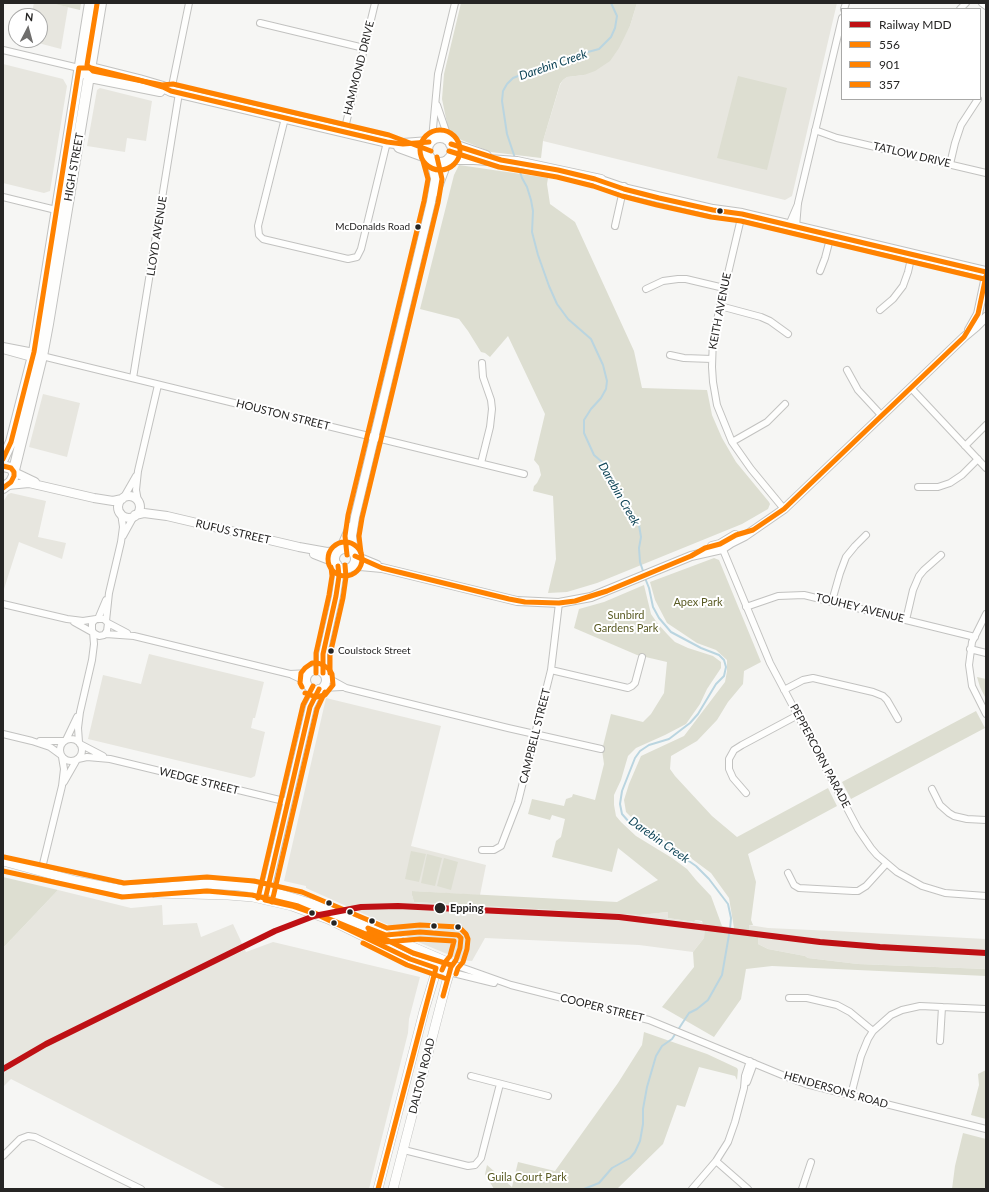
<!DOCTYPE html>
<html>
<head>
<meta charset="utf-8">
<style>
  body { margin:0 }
  #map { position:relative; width:989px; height:1192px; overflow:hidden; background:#f6f6f4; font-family:Lato,sans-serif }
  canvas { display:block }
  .frame { position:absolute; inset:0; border:4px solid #262524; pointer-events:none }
  .legend { position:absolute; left:841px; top:8px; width:140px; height:92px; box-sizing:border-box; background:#fff; border:1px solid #a8a8a7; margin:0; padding:5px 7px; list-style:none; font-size:12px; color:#262524 }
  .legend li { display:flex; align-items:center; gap:8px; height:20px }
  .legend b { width:20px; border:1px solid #a8a8a7 }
  .north { position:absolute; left:8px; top:8px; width:40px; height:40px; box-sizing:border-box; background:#fff; border:1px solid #a8a8a7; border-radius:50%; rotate:6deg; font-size:11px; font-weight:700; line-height:16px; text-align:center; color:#262524 }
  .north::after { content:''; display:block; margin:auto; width:14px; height:18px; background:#6f6e6d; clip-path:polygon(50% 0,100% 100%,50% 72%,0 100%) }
</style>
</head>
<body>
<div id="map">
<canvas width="989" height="1192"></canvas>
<div class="frame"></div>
<ul class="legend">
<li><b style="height:5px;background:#be1014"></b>Railway MDD</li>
<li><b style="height:5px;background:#ff8200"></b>556</li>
<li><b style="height:5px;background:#ff8200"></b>901</li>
<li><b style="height:5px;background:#ff8200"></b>357</li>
</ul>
<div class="north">N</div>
</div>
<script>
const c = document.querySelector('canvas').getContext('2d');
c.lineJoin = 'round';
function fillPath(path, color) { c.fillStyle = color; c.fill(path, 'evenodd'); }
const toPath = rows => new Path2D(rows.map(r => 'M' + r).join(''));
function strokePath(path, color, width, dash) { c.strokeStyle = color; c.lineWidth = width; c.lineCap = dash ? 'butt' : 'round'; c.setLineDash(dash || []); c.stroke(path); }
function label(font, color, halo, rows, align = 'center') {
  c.font = font + ' Lato,sans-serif'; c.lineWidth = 4; c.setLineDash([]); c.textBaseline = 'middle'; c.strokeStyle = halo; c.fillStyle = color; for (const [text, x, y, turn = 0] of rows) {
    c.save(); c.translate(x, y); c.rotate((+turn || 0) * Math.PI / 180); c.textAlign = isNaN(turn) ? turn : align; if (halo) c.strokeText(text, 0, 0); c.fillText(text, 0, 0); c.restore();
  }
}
fillPath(toPath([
  [34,3,50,3,68,7,61,49,27,40,40,40,40,16,31,16],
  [637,3,837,3,792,196,785,200,543,141,560,85,563,80,567,77,584,75,625,35,630,26],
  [3,64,63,79,67,86,50,191,44,193,3,183],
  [100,88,152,101,146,141,127,138,125,152,87,146,97,90],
  [43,394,80,403,67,457,29,447],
  [11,493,46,501,38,537,66,543,62,559,19,542,4,589,3,502,8,494],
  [149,654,264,682,255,718,253,718,251,728,265,732,255,776,251,778,88,739,103,675,141,684],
  [326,698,441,726,411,846,486,865,480,895,412,891,412,895,414,902,640,915,668,912,668,918,694,922,694,920,702,922,705,924,704,938,693,952,639,945,485,938,472,961,461,960,452,956,411,939,393,927,306,888,306,886,284,881],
  [58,890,131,908,162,905,163,925,197,923,201,937,233,924,246,952,273,942,420,977,409,1019,408,1033,369,1189,227,1189,11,1079,3,1087,3,948],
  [749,925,768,928,833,931,986,939,986,969,858,964,808,958,805,956,768,949,758,944,759,932,749,930]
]), '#e7e6df');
fillPath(toPath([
  [50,3,81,3,80,10],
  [461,3,637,3,630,26,619,48,610,61,595,71,584,75,567,77,563,80,560,84,543,141,541,158,491,152,459,139,448,128,442,99,444,74],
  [738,76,787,88,767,170,717,158],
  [459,165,548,178,547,184,550,204,575,222,634,351,642,388,707,390,712,415,722,438,736,462,769,502,770,504,768,509,742,524,597,583,567,592,548,593,556,559,553,496,533,491,534,486,537,483,541,475,539,466,534,460,545,414,508,336,490,357,485,353,481,352,468,331,459,319,420,309,454,175],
  [714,558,719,560,761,662,744,671,743,684,728,702,717,720,697,741,671,756,670,769,675,776,712,816,737,837,828,788,837,806,748,854,756,882,751,920,753,925,749,925,749,930,759,932,758,944,768,949,805,956,808,958,858,964,986,969,986,976,772,966,746,969,741,999,714,1037,662,1007,694,967,693,952,704,938,705,924,703,924,702,921,695,920,694,922,668,918,668,912,640,915,414,902,412,895,412,891,617,902,658,880,618,848,612,872,552,857,556,841,561,837,565,819,552,815,550,820,528,814,532,799,564,806,566,799,572,797,573,794,595,800,604,764,602,750,611,714,643,722,651,714,664,693,667,662,637,655,574,628,579,609,604,602,644,585,651,614,658,624,668,635,675,642,688,648,713,656,721,662,721,668,707,689,700,704,686,724,665,735,636,748,628,756,621,780,614,795,614,805,616,816,621,822,636,836,672,858,687,869,696,880,711,896,722,926,734,928,729,898,711,873,684,853,637,823,626,812,624,800,629,784,641,756,684,736,725,682,727,671,727,660,716,650,697,643,667,623,655,600,650,582],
  [977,677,986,679,986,699,980,687],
  [976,711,985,728,851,799,842,782],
  [411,851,426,854,419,882,405,879],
  [427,854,442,858,435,886,421,883],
  [444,858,458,862,451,890,437,886],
  [3,877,58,890,3,948],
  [644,1032,707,1054,737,1068,738,1070,737,1080,735,1076,699,1067,685,1107,677,1105,663,1144,617,1189,494,1189,485,1174,487,1165,512,1187,518,1162,555,1171,618,1083,642,1045],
  [986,1070,986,1119,971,1115,979,1085,978,1074],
  [963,1133,986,1139,986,1189,952,1189,955,1166]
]), '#ddded1');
strokePath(toPath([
  [515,158,507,134,502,101,503,91,507,84,513,78,562,59,599,49,611,37,615,28,617,16,611,3],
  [518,166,522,178,527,187,531,200,533,211,532,232,538,255,549,286,557,304,568,319,591,339,603,365,607,381,606,389,601,398,591,409,584,420,584,433,594,455,602,462,615,482,630,512,639,525,641,537,639,548,640,562,644,574],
  [584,1189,599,1183,612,1168,630,1158,635,1152,640,1141,643,1124,643,1109,647,1087,656,1056,662,1046,672,1039,689,1013,697,1009,708,1000,722,975,730,929,731,918,728,904,709,879,696,866,673,850,661,844,629,822,622,814,620,804,622,791,635,758,640,751,649,745,669,739,690,723,698,714,716,684,724,676,726,667,724,660,719,655,701,648,671,632,659,618,653,607,649,588,645,578]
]), '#bad5e0', 2);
const minor = toPath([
  [982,3,986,6],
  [844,9,846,3],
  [960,9,966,3],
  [260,23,364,48],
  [3,50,79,68],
  [171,91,189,3],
  [437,105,449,140],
  [285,118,258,226,259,235,263,239,267,240,348,259,357,257,361,249,387,142],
  [815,130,837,138,986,173],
  [344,132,375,3],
  [432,139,438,74,455,3],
  [950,164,955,143,961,125,978,99],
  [3,197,60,211],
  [742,214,713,337,712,367,713,382,717,405,732,442,751,469,784,509],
  [789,225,798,204],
  [615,226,624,186],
  [796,227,798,203,842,18],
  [820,271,825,258,831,235],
  [646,289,663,281,678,279,686,279,724,288],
  [720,306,761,317,770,321,788,334],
  [880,310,893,299,903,286,908,272,912,254],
  [3,346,34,352],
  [3,350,32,358],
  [670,355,684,358,712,359],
  [42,356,524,474],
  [847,370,858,390,882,416],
  [133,378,179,93],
  [911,388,986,468],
  [732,442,767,422,785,404],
  [965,446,986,425],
  [481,463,490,427,492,409,491,400,483,377,482,363],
  [918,487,938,487,950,483,962,475,978,459],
  [124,497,136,476],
  [138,501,136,490,138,471,158,385],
  [123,536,134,516],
  [721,545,770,663,858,829,871,848,877,855,897,872,922,886,945,893,986,896],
  [832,601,840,573,846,557,855,546,866,535],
  [3,604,67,619,83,621,96,619],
  [746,607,778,596,804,595,975,637],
  [986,614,972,642,969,665,972,686,986,714],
  [98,619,106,600],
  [906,620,913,590,919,576,924,570,941,555],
  [106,621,109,593,121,542,123,527,121,513],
  [74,622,99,636,104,635,107,631,108,623,104,619,96,619,92,623,92,631],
  [108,623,127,633],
  [106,634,134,636,290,674,309,673],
  [970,649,986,653],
  [551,670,628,688,632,686,635,683,642,657],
  [292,675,307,682],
  [326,677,346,688,508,728,601,749],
  [322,688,342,687],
  [784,690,803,680,813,678,873,692,883,696,887,700,898,719],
  [3,734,32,741,50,747,61,755],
  '60 750a11 11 0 1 1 22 0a11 11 0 1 1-22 0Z',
  [66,740,77,717],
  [40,741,64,741],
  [79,742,78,728,80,712,92,660,94,644,93,632],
  [80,744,103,756],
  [78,759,87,757,110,759,288,802],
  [64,782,76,761],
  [932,789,940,805,949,813,954,816,967,819,986,820],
  [746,793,733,778,729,769,729,759,734,750,742,745,798,715],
  [482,850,494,850,501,846,518,802,551,670,559,603],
  [41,872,62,786,64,769,62,757],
  [788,873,794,885,799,888,853,891,858,891,866,886,886,864],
  [452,964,511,985,649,1020,787,1077,806,1084,986,1129],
  [449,972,494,983],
  [789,998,807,998,837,1005,850,1012,873,1031],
  [940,1041,942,1007],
  [471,1076,548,1096],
  [747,1082,754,1063],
  [851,1095,861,1056,868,1039,873,1031,891,1015,902,1010,920,1006,986,1009],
  [404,1150,468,1166,475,1165,481,1158,500,1084],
  [3,1156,20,1139,28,1136,35,1137,141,1189],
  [716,1161,748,1189],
  [692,1189,716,1161,728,1142,735,1122,744,1088,745,1076,750,1061],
  [802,1189,811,1162]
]);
const tertiary = toPath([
  [436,192,444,171,446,161],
  [969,330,978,314,986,276],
  [14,472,35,482],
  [8,485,29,483,94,498,113,501,122,499],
  '118 507a11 11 0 1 1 22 0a11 11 0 1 1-22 0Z',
  [135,515,144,513,167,516,299,547,327,552,338,551],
  [712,546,720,544,735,535],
  '335 559a10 10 0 1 1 20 0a10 10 0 1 1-20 0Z',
  [340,550,350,527],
  [314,554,332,561,337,564],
  [354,554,352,536,355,517,431,202,435,179,433,169,430,159],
  [355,556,377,565],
  [351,567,360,566,382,568,517,601,559,603,591,597,691,556,722,549,731,543,745,536,784,509,964,337,976,327,986,317],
  '306 680a10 10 0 1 1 20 0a10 10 0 1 1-20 0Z',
  [323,673,323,654,336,596,339,576,338,566],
  [267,890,310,707,319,689]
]);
const secondary = toPath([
  [3,861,76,881,128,891],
  [123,890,207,884,239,886,267,890,316,905,452,964,446,984,393,1189],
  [155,893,228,895,253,897,292,906,328,919,410,959,449,972],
  [378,1189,424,1011,438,965]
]);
const primary = toPath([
  [85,68,91,68,139,80,163,87,171,91,387,142,403,144,429,142],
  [85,73,90,77,160,91],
  '427 150a13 13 0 1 1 26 0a13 13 0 1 1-26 0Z',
  [451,144,486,156],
  [399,147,429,158],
  [449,159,474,159,517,162,601,180],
  [595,179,624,189,713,210,742,214,986,272],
  [3,459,11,442,34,352,90,3],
  [3,466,11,468,14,472,14,476,11,482,3,488],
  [14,470,42,356,48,324,101,3]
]);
strokePath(minor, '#c2c2c0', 8);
strokePath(tertiary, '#c2c2c0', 10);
strokePath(secondary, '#c2c2c0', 10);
strokePath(primary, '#c2c2c0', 12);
strokePath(minor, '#fefefd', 6);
strokePath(tertiary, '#fefefd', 8);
strokePath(secondary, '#fefefd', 9);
strokePath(primary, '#fefefd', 10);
strokePath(toPath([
  [451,144,501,160,558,170,595,179,624,189,659,198,713,210,742,214,986,272],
  [3,459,11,442,34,352,79,68,91,68,139,80,163,87,171,91,387,142,403,144,429,142],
  [3,466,11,468,14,472,14,476,11,482,3,488],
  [355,556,382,568,509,599,525,602,559,603,575,601,607,591,691,556,705,548,720,544,736,535,753,530,784,509,964,337,978,314,986,276],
  [323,673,323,654,336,596,339,576,338,566],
  [319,689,310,707,265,900,292,906,318,915,410,959,436,968,378,1189],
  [368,928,386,935,420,932,458,935,461,938,460,948,456,960,451,967,443,996]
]), '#ff8200', 5);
strokePath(toPath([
  [449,151,499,167,557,177,593,186,622,196,657,205,711,217,741,221,984,279],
  [361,553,359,536,362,518,438,203,442,179,437,157],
  [330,673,330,655,343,598,346,577,345,565],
  [3,871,122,897,207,891,252,895,298,906,385,942,420,939,454,941,450,956,446,961,442,970],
  [272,902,317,709,325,692],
  [363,943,407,965,447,979]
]), '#ff8200', 5);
strokePath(toPath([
  [97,4,87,65,93,71,162,85,173,84,389,135,431,151],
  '420 150a20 20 0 1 1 40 0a20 20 0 1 1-40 0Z',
  '328 559a17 17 0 1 1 34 0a17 17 0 1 1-34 0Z',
  [347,555,345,536,348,515,424,201,428,179,423,161],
  [316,673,316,653,329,595,332,576,331,567],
  [302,687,300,683,301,673,305,668,312,663,318,663,323,665,329,669,332,674,333,685,325,695,316,697,305,693],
  [4,857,124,883,207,877,254,881,302,892,387,928,420,925,459,927,466,934,468,939,467,949,463,962,458,968,456,974],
  [258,898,303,705,313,686],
  [369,931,413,953,451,965]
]), '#ff8200', 5);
strokePath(toPath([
  [3,1069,46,1044,275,931,314,916,361,907,398,906,619,917,820,942,880,947,986,953]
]), '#be1014', 6);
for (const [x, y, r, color] of [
  [720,211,3.5,"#262524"],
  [418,227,3.5,"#262524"],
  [331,651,3.5,"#262524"],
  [329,903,3.5,"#262524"],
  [440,908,6,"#262524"],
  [350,912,3.5,"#262524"],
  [312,913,3.5,"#262524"],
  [372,921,3.5,"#262524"],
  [334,923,3.5,"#262524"],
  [434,926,3.5,"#262524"],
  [458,927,3.5,"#262524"]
]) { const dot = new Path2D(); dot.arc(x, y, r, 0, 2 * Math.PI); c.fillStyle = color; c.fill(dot); strokePath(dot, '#fff', 1.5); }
label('10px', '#262524', '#fff', [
  ["McDonalds Road",410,227],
  ["Coulstock Street",338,651,"left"]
], 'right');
label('11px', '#262524', '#fff', [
  ["HAMMOND DRIVE",359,68,-76],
  ["TATLOW DRIVE",912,155,13],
  ["HIGH STREET",74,167,-80],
  ["LLOYD AVENUE",157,236,-81],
  ["KEITH AVENUE",720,311,-79],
  ["HOUSTON STREET",283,415,14],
  ["RUFUS STREET",233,532,13],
  ["TOUHEY AVENUE",860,608,14],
  ["CAMPBELL STREET",535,736,-76],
  ["PEPPERCORN PARADE",820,756,62],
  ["WEDGE STREET",199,781,14],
  ["COOPER STREET",602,1008,14],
  ["DALTON ROAD",422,1076,-76],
  ["HENDERSONS ROAD",836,1090,16]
]);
label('11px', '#595a23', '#fff', [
  ["Apex Park",698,602],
  ["Sunbird",626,615],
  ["Gardens Park",626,628],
  ["Guila Court Park",527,1177]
]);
label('bold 11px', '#262524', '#fff', [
  ["Epping",450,908]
], 'left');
label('italic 12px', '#0f4557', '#fff', [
  ["Darebin Creek",553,65,-19],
  ["Darebin Creek",619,494,60],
  ["Darebin Creek",659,840,35]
]);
</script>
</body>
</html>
